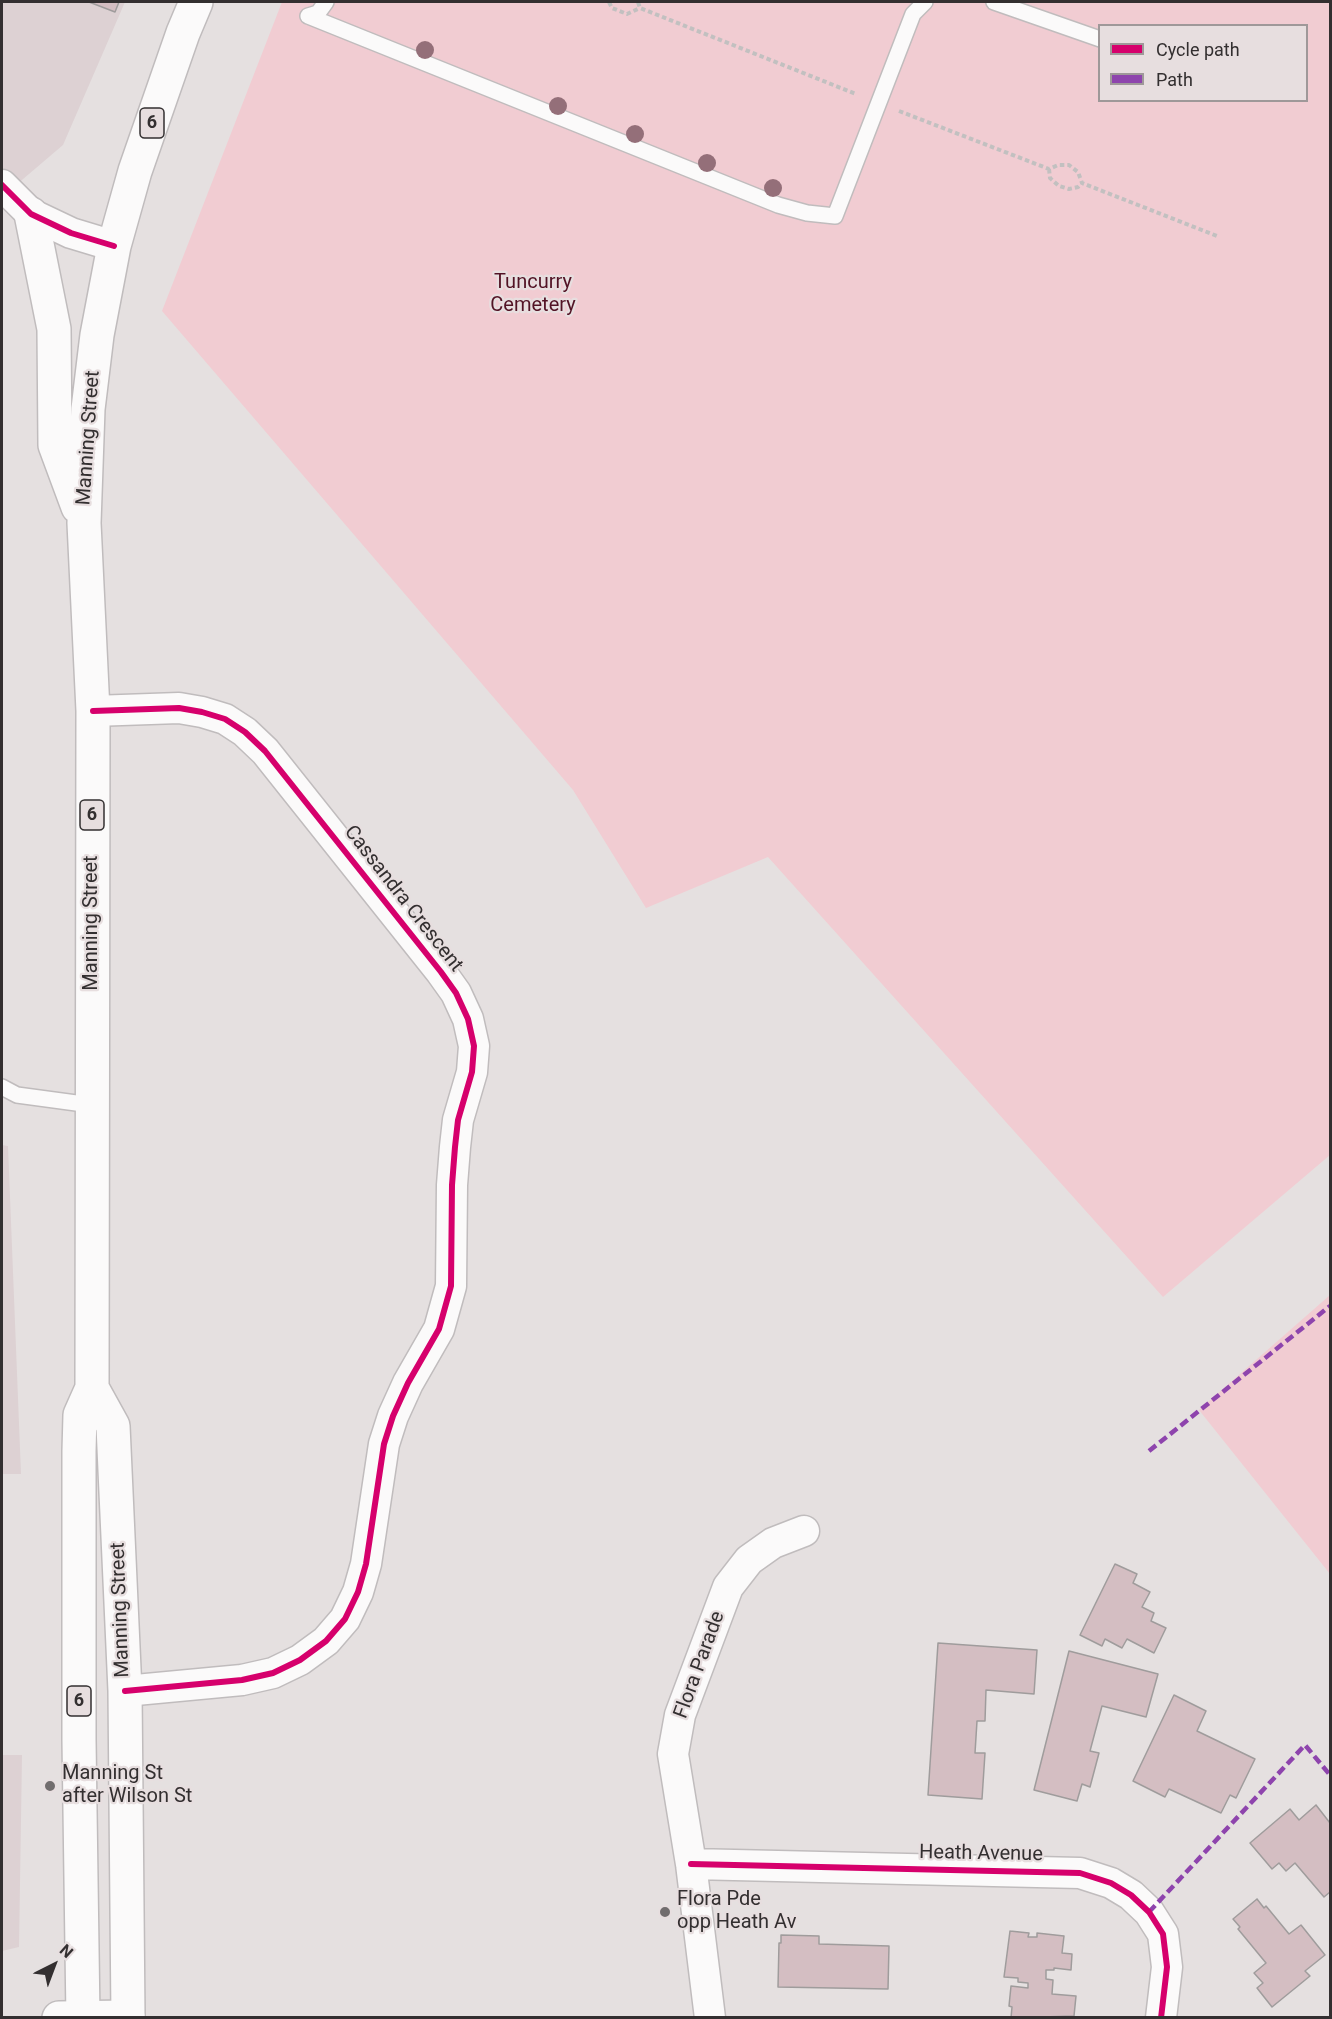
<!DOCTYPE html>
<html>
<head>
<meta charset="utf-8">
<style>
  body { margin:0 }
  #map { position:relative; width:1332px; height:2019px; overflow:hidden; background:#e5e0e0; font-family:Roboto,sans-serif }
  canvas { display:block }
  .frame { position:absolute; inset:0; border:3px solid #332f30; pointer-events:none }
  .legend { position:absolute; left:1098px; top:24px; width:210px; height:78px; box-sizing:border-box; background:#e7dedf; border:2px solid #9f9899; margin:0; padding:8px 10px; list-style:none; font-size:18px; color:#332f30 }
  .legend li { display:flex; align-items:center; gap:12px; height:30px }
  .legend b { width:30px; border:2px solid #9f9899 }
  .north { position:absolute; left:24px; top:1935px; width:60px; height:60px; -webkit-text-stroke:4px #e7dedf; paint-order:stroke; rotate:42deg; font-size:16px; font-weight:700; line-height:24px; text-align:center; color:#332f30 }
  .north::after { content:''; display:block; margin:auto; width:21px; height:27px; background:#332f30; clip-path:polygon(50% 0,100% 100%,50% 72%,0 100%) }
</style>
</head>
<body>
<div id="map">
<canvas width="1332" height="2019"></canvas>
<div class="frame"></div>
<ul class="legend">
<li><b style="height:8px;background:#d6006c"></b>Cycle path</li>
<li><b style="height:8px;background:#8e44ad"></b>Path</li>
</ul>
<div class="north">N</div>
</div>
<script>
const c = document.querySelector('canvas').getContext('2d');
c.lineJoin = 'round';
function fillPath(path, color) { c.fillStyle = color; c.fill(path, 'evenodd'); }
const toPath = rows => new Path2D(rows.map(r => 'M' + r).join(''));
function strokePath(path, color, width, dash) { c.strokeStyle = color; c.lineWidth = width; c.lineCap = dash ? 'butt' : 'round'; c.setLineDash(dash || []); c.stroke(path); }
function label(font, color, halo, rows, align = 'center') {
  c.font = font + ' Roboto,sans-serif'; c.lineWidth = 4.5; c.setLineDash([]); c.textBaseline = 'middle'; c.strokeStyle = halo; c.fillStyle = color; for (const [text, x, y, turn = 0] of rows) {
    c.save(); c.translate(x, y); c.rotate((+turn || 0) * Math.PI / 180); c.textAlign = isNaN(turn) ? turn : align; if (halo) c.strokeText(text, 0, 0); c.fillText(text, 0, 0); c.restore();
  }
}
fillPath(toPath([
  [2,2,125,2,63,145,2,197],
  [2,1145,8,1146,21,1474,2,1474],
  [2,1755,22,1755,19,1947,2,1951]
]), '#ddd1d3');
fillPath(toPath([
  [282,2,1330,2,1330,1155,1163,1297,768,857,646,908,573,790,162,311],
  [1100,26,1306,26,1306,100,1100,100],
  [1330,1295,1330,1574,1199,1410]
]), '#f1ccd2');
const building = toPath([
  [89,2,119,2,115,12,89,2],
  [1115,1564,1137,1574,1133,1583,1150,1592,1142,1607,1154,1613,1151,1621,1166,1628,1154,1653,1127,1639,1122,1648,1105,1639,1102,1646,1080,1635,1115,1564],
  [938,1643,1037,1650,1034,1694,986,1690,985,1721,977,1721,975,1753,985,1753,982,1799,928,1795,938,1643],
  [1069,1651,1158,1674,1146,1717,1102,1706,1090,1751,1099,1753,1090,1787,1082,1784,1077,1801,1034,1790,1069,1651],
  [1174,1695,1206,1711,1197,1731,1255,1759,1236,1798,1230,1795,1221,1813,1169,1789,1165,1797,1133,1781,1174,1695],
  [1316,1805,1330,1823,1330,1892,1324,1897,1295,1863,1286,1871,1279,1863,1272,1869,1250,1843,1290,1809,1299,1820,1316,1805],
  [1257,1899,1264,1908,1266,1906,1289,1934,1301,1925,1325,1955,1305,1971,1310,1976,1272,2007,1257,1988,1263,1983,1254,1973,1266,1963,1238,1929,1240,1927,1233,1919,1257,1899],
  [1010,1931,1029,1933,1028,1937,1037,1937,1037,1933,1064,1936,1062,1953,1072,1954,1071,1970,1054,1968,1054,1970,1046,1970,1046,1979,1053,1980,1052,1994,1076,1996,1074,2016,1011,2018,1012,2007,1009,2006,1011,1986,1028,1988,1028,1983,1018,1982,1018,1978,1004,1977,1010,1931],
  [781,1935,819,1936,819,1944,889,1946,888,1989,778,1987,779,1943,781,1943,781,1935]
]);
fillPath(building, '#d4bec2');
strokePath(building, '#9f9c9c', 1.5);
const lane = toPath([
  [994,2,1100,39],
  [308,16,778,205,807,213,835,216,913,14,925,2],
  [308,16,318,13,326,2],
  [2,1087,17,1095,91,1105]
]);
const street = toPath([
  [2,185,31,214,71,233,114,246],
  [93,711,179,708,202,712,225,719,245,732,265,751,441,972,456,993,468,1019,474,1046,472,1072,458,1120,455,1147,452,1185,451,1286,439,1329,408,1383,393,1416,384,1444,366,1564,358,1592,345,1619,326,1641,300,1660,273,1673,242,1680,125,1691],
  [691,1864,1080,1873,1111,1883,1131,1895,1149,1912,1163,1934,1167,1967,1161,2018],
  [710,2018,691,1864,673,1754,680,1715,728,1587,749,1560,773,1543,804,1531]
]);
const secondary = toPath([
  [59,2018,128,2017]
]);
const primary = toPath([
  [31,214,54,329,55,445,78,507],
  [92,1388,113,1426,125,1691,128,2018],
  [83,2018,79,1740,79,1451,80,1415,92,1388,93,711,84,523,88,409,97,335,114,246,135,171,183,33,196,2]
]);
strokePath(lane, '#c0bcbd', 18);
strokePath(street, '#c0bcbd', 33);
strokePath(secondary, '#c0bcbd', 36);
strokePath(primary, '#c0bcbd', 36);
strokePath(toPath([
  [609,2,612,8,627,14,640,8],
  [638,2,640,8,856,94],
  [899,111,1049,169,1058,165,1069,165,1078,172,1082,183,1217,236],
  [1049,169,1050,178,1059,186,1069,189,1078,187,1082,183]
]), '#c2c0c0', 4, [4.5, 3]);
strokePath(lane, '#fbfafa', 15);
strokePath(street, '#fbfafa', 30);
strokePath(secondary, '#fbfafa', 33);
strokePath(primary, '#fbfafa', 33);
strokePath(toPath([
  [1149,1451,1330,1306],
  [1149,1912,1305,1745,1330,1775]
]), '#8e44ad', 4.5, [9, 4.5]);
strokePath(toPath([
  [2,185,31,214,71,233,114,246],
  [93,711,179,708,202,712,225,719,245,732,265,751,441,972,456,993,468,1019,474,1046,472,1072,458,1120,455,1147,452,1185,451,1286,439,1329,408,1383,393,1416,384,1444,366,1564,358,1592,345,1619,326,1641,300,1660,273,1673,242,1680,125,1691],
  [691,1864,1080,1873,1111,1883,1131,1895,1149,1912,1163,1934,1167,1967,1161,2018]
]), '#d6006c', 6);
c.fillStyle = '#946f79';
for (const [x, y] of [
  [425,50],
  [558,106],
  [635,134],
  [707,163],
  [773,188]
]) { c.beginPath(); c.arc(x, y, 9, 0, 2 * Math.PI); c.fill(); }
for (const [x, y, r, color] of [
  [50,1786,6,"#716d6e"],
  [665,1912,6,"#716d6e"]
]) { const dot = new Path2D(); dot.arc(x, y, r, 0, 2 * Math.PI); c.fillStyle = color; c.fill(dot); strokePath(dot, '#e7dedf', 2); }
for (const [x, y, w] of [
  [152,123,24],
  [92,815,24],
  [79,1701,24]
]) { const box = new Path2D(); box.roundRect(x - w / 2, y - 15, w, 30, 4.5); c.fillStyle = '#e7dedf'; c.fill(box); strokePath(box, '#332f30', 1.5); }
label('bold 18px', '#332f30', null, [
  ["6",152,123],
  ["6",92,815],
  ["6",79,1701]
]);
label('20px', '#521325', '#e7dedf', [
  ["Tuncurry",533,283],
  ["Cemetery",533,306]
]);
label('20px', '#332f30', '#e7dedf', [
  ["Manning Street",89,438,-86],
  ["Cassandra Crescent",403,899,52],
  ["Manning Street",92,923,-90],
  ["Manning Street",121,1610,-92],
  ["Flora Parade",700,1665,-70],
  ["Heath Avenue",981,1854,1]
]);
label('20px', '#332f30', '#e7dedf', [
  ["Manning St",62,1774],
  ["after Wilson St",62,1797],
  ["Flora Pde",677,1900],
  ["opp Heath Av",677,1923]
], 'left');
</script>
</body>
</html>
